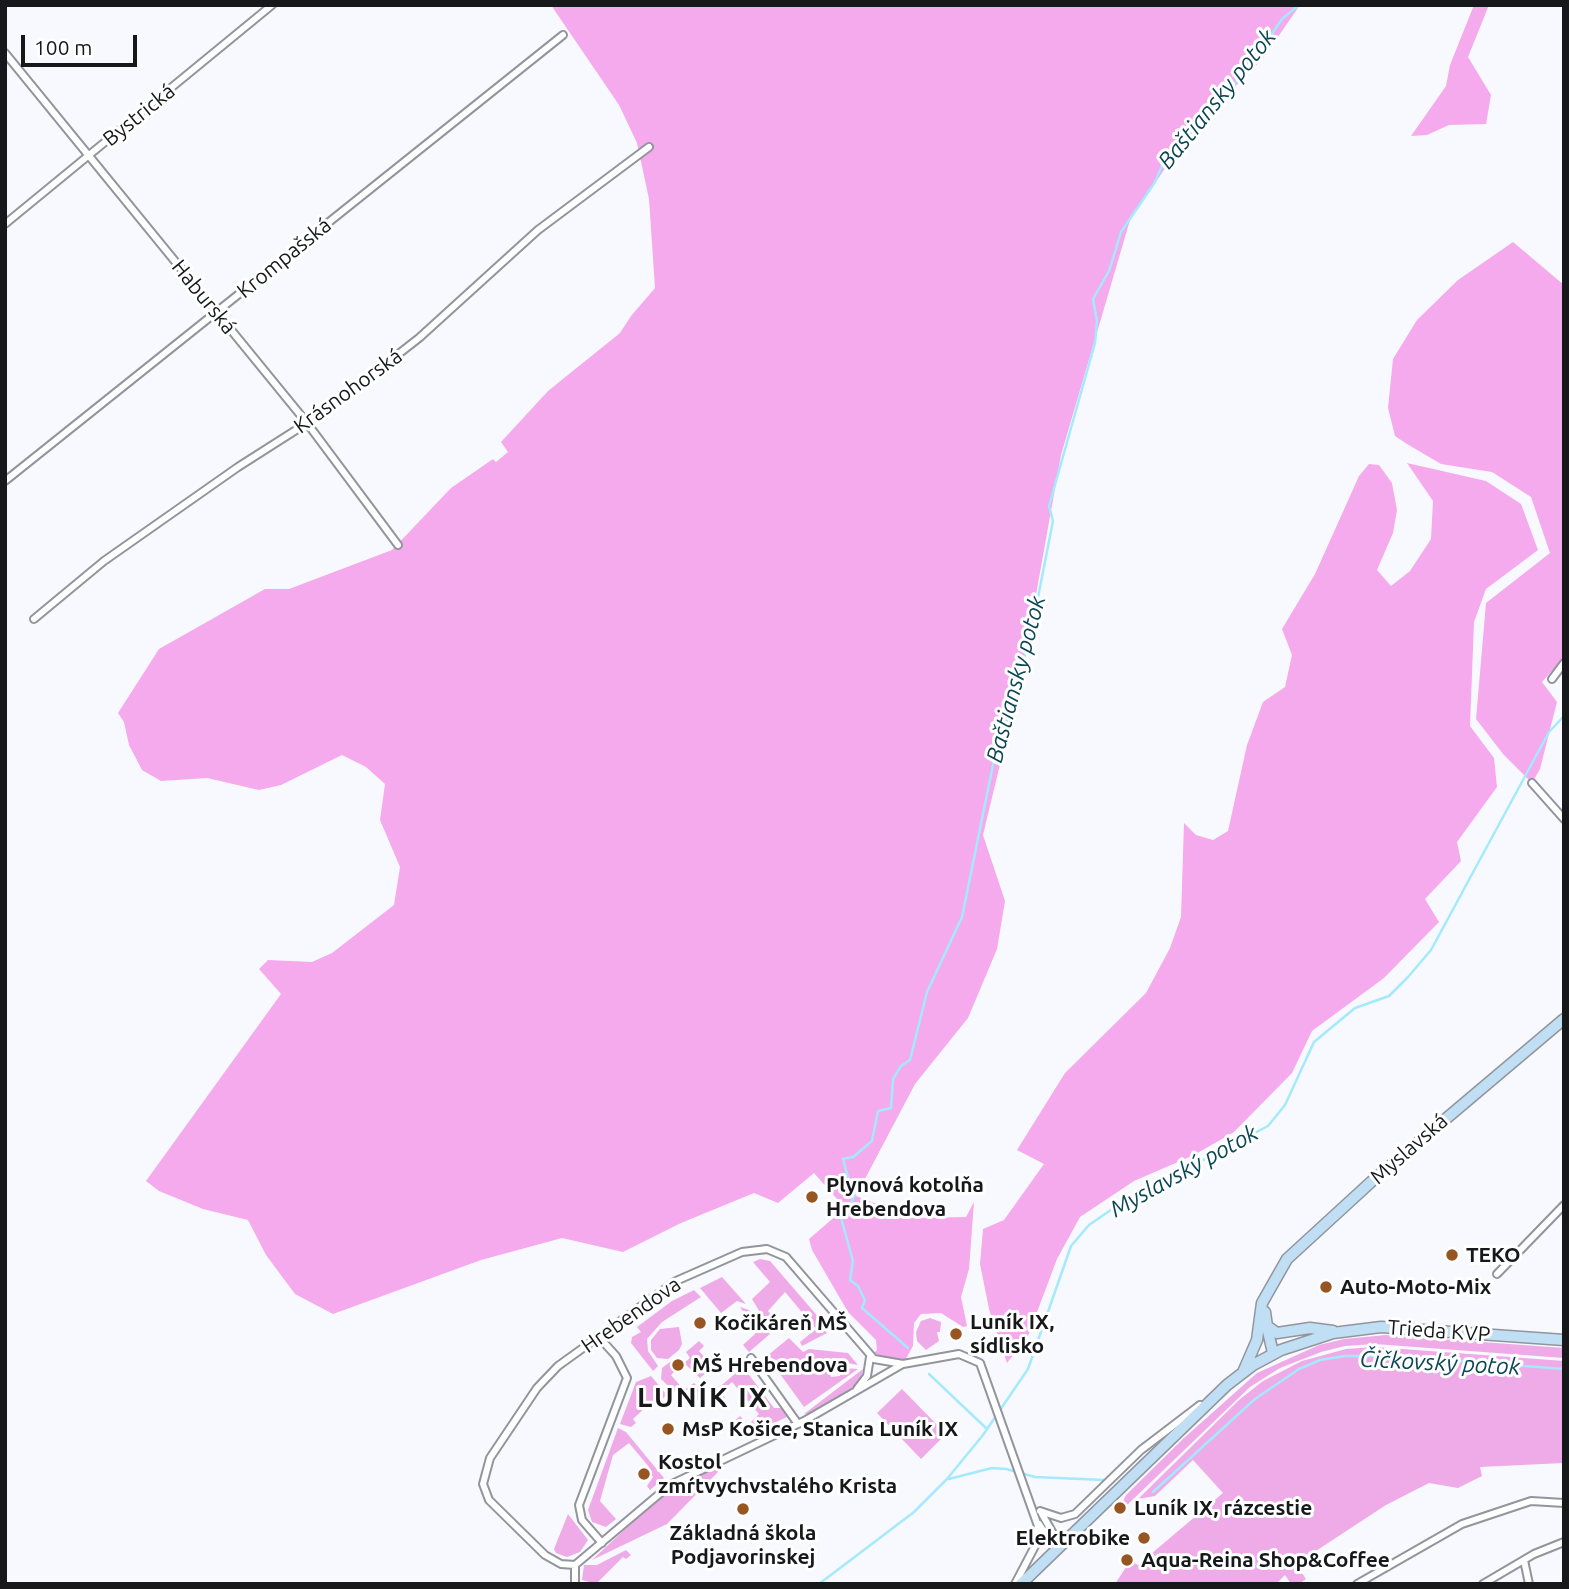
<!DOCTYPE html>
<html>
<head>
<meta charset="utf-8">
<style>
  body { margin:0 }
  #map { position:relative; width:1569px; height:1589px; overflow:hidden; background:#f7f9fe; font-family:Ubuntu,sans-serif }
  canvas { display:block }
  .frame { position:absolute; inset:0; border:7px solid #17181a; pointer-events:none }
  .scale { position:absolute; left:21px; top:35px; width:116px; height:32px; box-sizing:border-box; border:4px solid #17181a; border-top:0; padding-left:9px; font-size:21px; line-height:24px; white-space:nowrap; color:#17181a; -webkit-text-stroke:5px #fff; paint-order:stroke }
</style>
</head>
<body>
<div id="map">
<canvas width="1569" height="1589"></canvas>
<div class="frame"></div>
<div class="scale">100 m</div>
</div>
<script>
const c = document.querySelector('canvas').getContext('2d');
c.lineJoin = 'round';
function fillPath(path, color) { c.fillStyle = color; c.fill(path, 'evenodd'); }
const toPath = rows => new Path2D(rows.map(r => 'M' + r).join(''));
function strokePath(path, color, width, dash) { c.strokeStyle = color; c.lineWidth = width; c.lineCap = dash ? 'butt' : 'round'; c.setLineDash(dash || []); c.stroke(path); }
function label(font, color, halo, rows, align = 'center') {
  c.font = font + ' Ubuntu,sans-serif'; c.lineWidth = 6; c.setLineDash([]); c.textBaseline = 'middle'; c.strokeStyle = halo; c.fillStyle = color; for (const [text, x, y, turn = 0] of rows) {
    c.save(); c.translate(x, y); c.rotate((+turn || 0) * Math.PI / 180); c.textAlign = isNaN(turn) ? turn : align; if (halo) c.strokeText(text, 0, 0); c.fillText(text, 0, 0); c.restore();
  }
}
fillPath(toPath([
  [760,1259,770,1261,827,1327,824,1329,827,1333,802,1346,800,1342,816,1329,785,1292,768,1311,778,1324,776,1330,770,1329,752,1299,770,1282,753,1262],
  [722,1277,746,1304,737,1301,721,1313,700,1288],
  [694,1290,701,1297,662,1322,647,1339,648,1351,658,1366,653,1371,631,1343,632,1337,641,1332,637,1327,672,1301],
  [740,1307,749,1310,770,1334,749,1352,743,1345,755,1334,755,1330],
  [930,1318,941,1322,940,1332,937,1332,939,1341,926,1350,917,1341,916,1332,921,1321],
  [679,1327,682,1344,679,1350,668,1359,657,1358,651,1350,651,1340,660,1329],
  [1386,1335,1564,1348,1564,1358,1375,1344,1345,1346,1321,1352,1280,1368,1250,1387,1124,1508,1121,1505,1126,1495,1184,1438,1257,1373,1319,1345,1344,1339],
  [789,1338,803,1352,809,1349,848,1353,858,1365,837,1361,828,1369,831,1377,840,1376,842,1368,858,1369,804,1407,767,1356],
  [699,1341,704,1346,699,1351,713,1367,700,1378,684,1363,690,1358,686,1352],
  [1375,1347,1564,1361,1564,1463,1480,1467,1482,1476,1458,1488,1429,1483,1386,1505,1296,1564,1306,1579,1299,1584,1291,1584,1285,1575,1276,1584,1115,1584,1130,1561,1138,1565,1223,1493,1193,1460,1155,1496,1138,1499,1239,1400,1263,1381,1302,1361,1346,1349],
  [678,1356,670,1365,675,1371,671,1375,684,1390,694,1383,705,1394,694,1403,686,1403,661,1379,662,1368],
  [743,1367,774,1408,782,1408,787,1417,745,1436,733,1422,740,1416,748,1425,759,1414,732,1382,721,1392,725,1398,719,1404,714,1395,717,1389],
  [863,1369,861,1378,853,1387,813,1413,804,1414],
  [651,1376,667,1395,649,1410,646,1407,633,1419,636,1423,631,1427,620,1424,636,1382],
  [902,1389,946,1434,921,1459,877,1413],
  [618,1428,626,1432,664,1478,650,1490,647,1486,653,1477,647,1469,649,1467,629,1443,613,1455,600,1501,616,1519,606,1527,592,1522,588,1510],
  [719,1467,720,1470,667,1524,592,1560,651,1505,698,1474],
  [568,1514,588,1540,580,1552,567,1557,556,1553,554,1549],
  [626,1550,631,1555,626,1559,623,1557,596,1584,582,1580,584,1565,597,1565]
]), '#efaae8');
fillPath(toPath([
  [551,5,1300,5,1264,57,1187,136,1130,220,1061,455,1022,673,983,835,1005,901,997,949,968,1018,915,1084,856,1196,913,1218,966,1217,974,1202,969,1269,961,1297,967,1326,963,1327,941,1313,921,1314,914,1323,913,1346,903,1364,870,1357,877,1350,876,1340,848,1312,812,1250,809,1239,845,1208,814,1173,778,1203,754,1193,681,1223,623,1252,562,1238,481,1260,333,1314,295,1294,266,1255,248,1220,203,1209,159,1191,146,1181,281,994,259,969,268,960,312,962,332,953,394,905,400,867,380,820,385,784,366,767,342,755,281,785,259,790,207,778,161,781,142,770,129,745,124,722,118,713,159,649,265,589,289,589,392,550,451,488,493,459,496,462,508,452,501,442,548,391,620,333,631,316,655,288,649,199,637,143,619,105],
  [1474,5,1489,5,1468,57,1491,95,1486,124,1449,125,1427,135,1411,136,1446,86,1450,65],
  [1513,242,1564,285,1564,657,1542,682,1557,702,1540,769,1532,783,1503,754,1476,719,1486,603,1550,553,1531,497,1492,472,1441,464,1407,444,1395,436,1388,408,1393,359,1417,320,1458,280],
  [1407,463,1486,481,1521,504,1538,550,1486,589,1474,622,1470,726,1494,758,1497,787,1457,842,1461,861,1425,899,1439,922,1384,978,1312,1031,1292,1073,1234,1132,1194,1155,1134,1181,1080,1217,1057,1259,1028,1336,1007,1363,989,1309,980,1264,983,1229,1004,1220,1044,1164,1017,1150,1065,1073,1146,993,1170,948,1181,917,1184,823,1196,835,1213,840,1228,831,1247,745,1263,702,1285,687,1292,655,1282,629,1315,574,1359,476,1369,464,1379,465,1392,483,1397,510,1393,533,1377,570,1391,586,1410,571,1431,539,1433,501]
]), '#f4aaed');
strokePath(toPath([
  [908,1348,862,1308,865,1300,858,1286,850,1280,853,1261,840,1214,849,1207,855,1194,848,1190,849,1181,843,1159,853,1157,872,1141,878,1111,891,1108,893,1079,901,1066,910,1060,927,992,962,917,995,755,1030,638,1053,521,1049,506,1095,343,1097,321,1093,299,1109,271,1121,232,1155,182,1167,154,1202,123,1255,59,1282,19,1299,5],
  [929,1374,987,1429],
  [949,1479,992,1468,1006,1469,1035,1477,1104,1480],
  [1153,1492,1255,1399,1299,1369,1320,1360,1345,1356,1390,1356,1564,1369],
  [819,1584,914,1512,947,1479,983,1435,1028,1369,1071,1246,1089,1225,1121,1203,1268,1126,1285,1105,1314,1042,1355,1008,1389,996,1408,977,1431,950,1549,732,1564,716]
]), '#a4e9fc', 2.5);
const street = toPath([
  [5,53,307,423,398,545],
  [5,224,272,5],
  [5,481,563,35],
  [34,619,104,561,238,467,307,423,369,377,419,338,538,230,649,147],
  [1552,679,1564,663],
  [1532,783,1564,819],
  [1497,1274,1564,1205],
  [598,1336,616,1356,627,1378,579,1505,582,1520,602,1543],
  [751,1358,798,1424],
  [857,1389,867,1376,870,1357],
  [1040,1511,1061,1518,1075,1514,1141,1450,1200,1405],
  [1042,1514,1060,1546],
  [1039,1524,1048,1538,1060,1546],
  [1524,1560,1529,1584],
  [575,1565,561,1564,545,1555,489,1500,483,1484,490,1458,537,1388,558,1366,676,1281,742,1252,767,1249,786,1257,874,1359,903,1364,959,1354,980,1363,1038,1526,1035,1546,1015,1584],
  [575,1584,575,1565,670,1485,804,1421,901,1365],
  [1357,1584,1462,1524,1531,1501,1564,1503],
  [1483,1584,1534,1554,1564,1542]
]);
const secondary = toPath([
  [1265,1312,1267,1326,1277,1333,1310,1328,1333,1331],
  [1267,1327,1273,1353],
  [1244,1370,1257,1340,1262,1303,1287,1259,1371,1182,1564,1019],
  [1021,1584,1227,1385,1253,1365,1281,1350,1333,1333,1381,1327,1564,1340]
]);
strokePath(street, '#93959c', 10);
strokePath(secondary, '#93959c', 13);
strokePath(street, '#fff', 6);
strokePath(secondary, '#c0def4', 10);
for (const [x, y, r, color] of [
  [812,1197,7,"#975522"],
  [1452,1255,7,"#975522"],
  [1326,1287,7,"#975522"],
  [700,1323,7,"#975522"],
  [956,1334,7,"#975522"],
  [678,1365,7,"#975522"],
  [668,1429,7,"#975522"],
  [644,1474,7,"#975522"],
  [1120,1508,7,"#975522"],
  [743,1509,7,"#975522"],
  [1144,1538,7,"#975522"],
  [1127,1560,7,"#975522"]
]) { const dot = new Path2D(); dot.arc(x, y, r, 0, 2 * Math.PI); c.fillStyle = color; c.fill(dot); strokePath(dot, '#fff', 2.5); }
label('21px', '#17181a', '#fff', [
  ["Bystrická",139,115,-39],
  ["Krompašská",284,258,-39],
  ["Haburská",204,297,51],
  ["Krásnohorská",348,391,-36],
  ["Myslavská",1409,1149,-41],
  ["Hrebendova",631,1315,-35],
  ["Trieda KVP",1439,1331,4]
]);
label('bold 21px', '#17181a', '#fff', [
  ["Plynová kotolňa",826,1185],
  ["Hrebendova",826,1209],
  ["TEKO",1466,1255],
  ["Auto-Moto-Mix",1340,1287],
  ["Luník IX,",970,1322],
  ["sídlisko",970,1346],
  ["Kočikáreň MŠ",714,1323],
  ["MŠ Hrebendova",692,1365],
  ["MsP Košice, Stanica Luník IX",682,1429],
  ["Kostol",658,1462],
  ["zmŕtvychvstalého Krista",658,1486],
  ["Luník IX, rázcestie",1134,1508],
  ["Základná škola",743,1533,"center"],
  ["Podjavorinskej",743,1557,"center"],
  ["Elektrobike",1130,1538,"right"],
  ["Aqua-Reina Shop&Coffee",1141,1560]
], 'left');
label('italic 23px', '#0a4654', '#fff', [
  ["Baštiansky potok",1217,99,-51],
  ["Baštiansky potok",1016,679,-75],
  ["Myslavský potok",1184,1171,-29],
  ["Čičkovský potok",1440,1363,3]
]);
c.letterSpacing = '2px';
label('bold 28px', '#17181a', '#fff', [
  ["LUNÍK IX",703,1398]
]);
c.letterSpacing = '0px';
</script>
</body>
</html>
